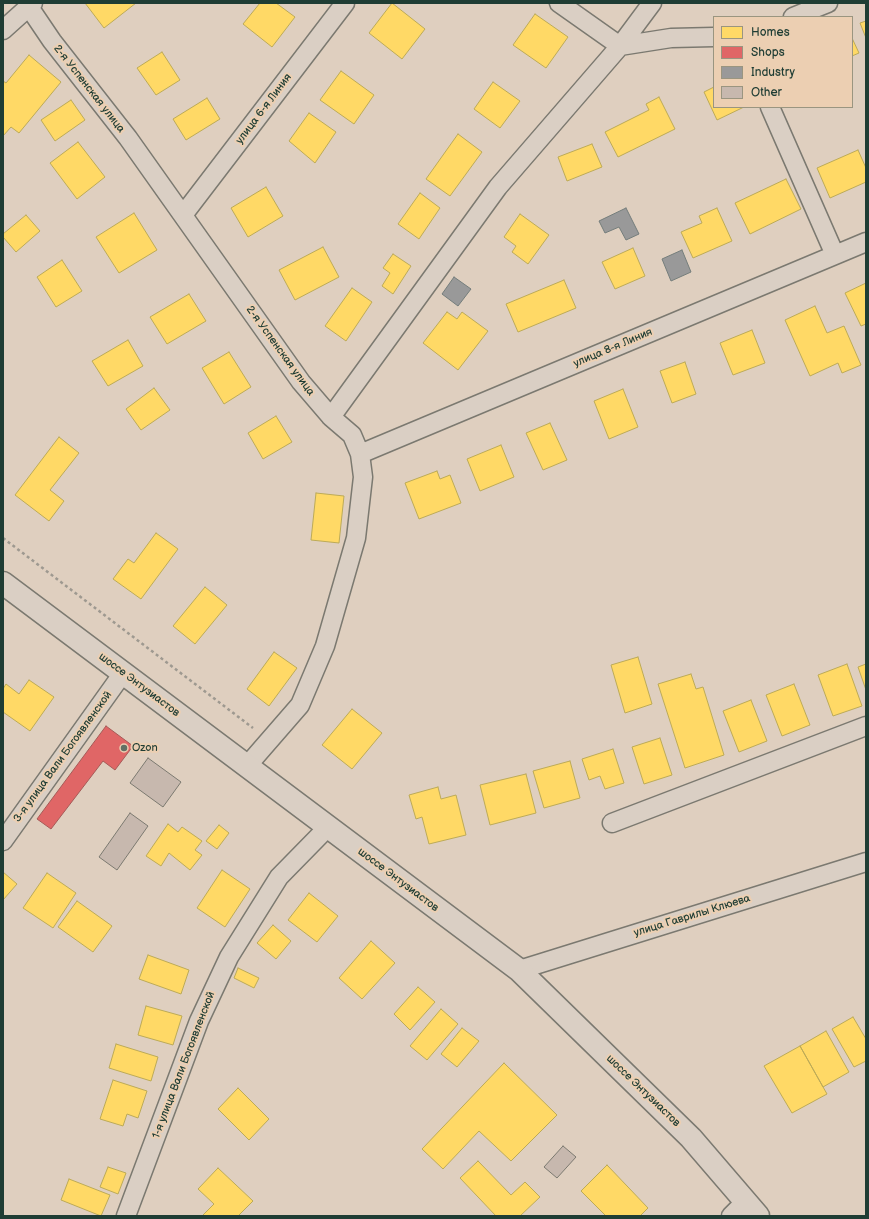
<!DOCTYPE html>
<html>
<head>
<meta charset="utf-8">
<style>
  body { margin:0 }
  #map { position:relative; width:869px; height:1219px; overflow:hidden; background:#dfcfbf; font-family:"Balsamiq Sans",sans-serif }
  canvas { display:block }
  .frame { position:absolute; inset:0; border:4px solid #1f3d34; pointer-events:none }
  .legend { position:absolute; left:713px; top:16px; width:140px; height:92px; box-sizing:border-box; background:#eccfb2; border:1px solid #9a9580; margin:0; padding:5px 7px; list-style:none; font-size:12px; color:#1f3d34 }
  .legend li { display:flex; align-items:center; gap:8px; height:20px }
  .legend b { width:20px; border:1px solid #9a9580 }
</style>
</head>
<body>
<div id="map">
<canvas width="869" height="1219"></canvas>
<div class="frame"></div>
<ul class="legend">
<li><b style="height:11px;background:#ffd966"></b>Homes</li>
<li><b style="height:11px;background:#e06666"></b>Shops</li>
<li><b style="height:11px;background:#999"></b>Industry</li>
<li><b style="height:11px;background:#c7b8ae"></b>Other</li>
</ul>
</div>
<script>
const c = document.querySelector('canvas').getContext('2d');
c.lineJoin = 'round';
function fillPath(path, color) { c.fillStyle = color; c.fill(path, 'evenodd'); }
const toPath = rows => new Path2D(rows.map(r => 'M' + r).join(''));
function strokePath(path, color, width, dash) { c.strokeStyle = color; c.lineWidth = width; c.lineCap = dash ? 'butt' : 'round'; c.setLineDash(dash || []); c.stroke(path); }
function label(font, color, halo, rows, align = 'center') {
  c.font = font + ' "Balsamiq Sans",sans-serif'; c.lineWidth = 4; c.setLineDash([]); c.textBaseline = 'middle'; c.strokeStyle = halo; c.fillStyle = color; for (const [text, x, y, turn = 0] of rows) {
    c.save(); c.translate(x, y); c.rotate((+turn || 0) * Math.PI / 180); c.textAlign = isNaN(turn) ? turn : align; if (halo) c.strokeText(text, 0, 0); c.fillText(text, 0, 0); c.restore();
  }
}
const homes = toPath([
  [85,3,136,3,104,28,85,3],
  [260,3,276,3,295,17,272,47,243,24,260,3],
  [392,3,425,29,402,59,369,33,392,3],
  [535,14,568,37,546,68,513,45,535,14],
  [866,21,866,38,860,23,866,21],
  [852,38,859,53,852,56,852,38],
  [162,52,180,80,156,95,137,68,162,52],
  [29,55,61,82,19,133,11,127,3,136,3,81,6,83,29,55],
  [341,71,374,95,354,124,320,100,341,71],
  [493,82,520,101,500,128,474,109,493,82],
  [714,87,714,107,744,107,717,120,704,92,714,87],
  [659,97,675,129,618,157,605,132,649,110,646,104,659,97],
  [207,98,220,119,186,140,173,119,207,98],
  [71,100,85,120,55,141,41,120,71,100],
  [309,113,336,132,315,163,289,141,309,113],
  [458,134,482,152,450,196,426,179,458,134],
  [78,142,105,177,77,199,50,163,78,142],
  [592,144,602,167,567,181,558,157,592,144],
  [858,150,866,168,866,182,830,198,817,168,858,150],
  [786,179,801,209,750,234,735,203,786,179],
  [266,187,283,216,248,237,231,208,266,187],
  [420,193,440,208,419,239,398,224,420,193],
  [717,208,732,241,693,258,681,232,702,223,699,216,717,208],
  [134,213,157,250,119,273,96,237,134,213],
  [520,214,549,235,528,264,512,252,516,246,504,237,520,214],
  [26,215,40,231,16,252,3,237,3,234,26,215],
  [323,247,339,277,295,300,279,270,323,247],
  [633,248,645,276,615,289,602,262,633,248],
  [393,254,411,266,393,294,382,286,390,273,383,268,393,254],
  [62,260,82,291,56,307,37,277,62,260],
  [564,280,576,308,518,332,506,304,564,280],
  [866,283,866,324,861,326,845,293,866,283],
  [352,288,372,302,346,341,325,326,352,288],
  [189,294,206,321,167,344,150,317,189,294],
  [815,306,827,333,844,326,861,365,842,373,838,363,810,376,785,320,815,306],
  [447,312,457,319,462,312,488,331,458,370,423,343,447,312],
  [752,330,765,363,733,375,720,343,752,330],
  [128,340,143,366,108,386,92,361,128,340],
  [229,352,251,387,224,404,202,368,229,352],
  [685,362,696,394,672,403,660,371,685,362],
  [154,388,170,410,141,430,126,409,154,388],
  [623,389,638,427,609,439,594,401,623,389],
  [276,416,292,442,263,459,248,433,276,416],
  [550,423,567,460,543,470,526,433,550,423],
  [59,437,79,453,50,490,64,501,49,521,15,495,59,437],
  [501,445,514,477,480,491,467,459,501,445],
  [437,471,440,479,450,475,461,503,419,519,405,483,437,471],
  [316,493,344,496,339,543,311,540,316,493],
  [156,533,178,549,141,599,113,579,128,559,134,563,156,533],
  [205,587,227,605,195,644,173,626,205,587],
  [274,652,297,668,269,706,247,689,274,652],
  [638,657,652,704,625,713,611,665,638,657],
  [847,664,862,706,833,716,818,675,847,664],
  [866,664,866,690,858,667,866,664],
  [691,674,696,689,703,687,724,755,685,768,658,684,691,674],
  [29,680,54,697,30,731,3,712,3,689,6,684,19,694,29,680],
  [794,684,810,725,782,736,766,695,794,684],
  [751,700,767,741,739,752,723,711,751,700],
  [352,709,382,733,352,769,322,745,352,709],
  [660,738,672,775,644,784,632,747,660,738],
  [613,749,624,783,605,789,600,776,589,780,582,759,613,749],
  [570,761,580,798,544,808,533,771,570,761],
  [526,774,536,813,490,825,480,785,526,774],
  [438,787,441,799,456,795,466,835,429,844,422,817,416,819,409,795,438,787],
  [168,824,178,832,182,827,202,841,195,850,202,855,190,870,169,853,161,866,146,856,168,824],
  [219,825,229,833,217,849,206,841,219,825],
  [222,870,250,889,225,927,197,908,222,870],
  [3,872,17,884,3,900,3,872],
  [47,873,76,893,53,928,23,908,47,873],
  [309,893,338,916,317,942,288,920,309,893],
  [77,901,112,926,93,952,58,927,77,901],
  [273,925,291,941,276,959,257,943,273,925],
  [371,941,395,963,362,999,339,978,371,941],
  [148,955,189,970,181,994,139,979,148,955],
  [238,968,259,978,254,988,234,978,238,968],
  [418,987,435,1002,410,1030,394,1014,418,987],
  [146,1006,182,1016,173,1045,138,1035,146,1006],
  [441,1009,458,1024,427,1060,410,1046,441,1009],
  [853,1017,866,1039,866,1061,854,1067,832,1029,853,1017],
  [462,1028,479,1041,457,1067,441,1054,462,1028],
  [826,1031,849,1072,823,1087,800,1046,826,1031],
  [116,1044,158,1057,151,1081,109,1068,116,1044],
  [800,1046,827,1094,792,1113,764,1066,800,1046],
  [504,1063,557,1115,511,1161,479,1131,443,1169,422,1149,504,1063],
  [113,1080,147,1091,138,1118,127,1114,123,1126,100,1119,113,1080],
  [238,1088,269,1119,249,1140,218,1109,238,1088],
  [478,1161,511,1195,525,1182,540,1197,520,1216,496,1216,460,1178,478,1161],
  [607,1165,648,1208,640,1216,606,1216,581,1191,607,1165],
  [108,1167,126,1173,118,1194,100,1187,108,1167],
  [218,1168,253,1201,238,1216,204,1216,203,1215,214,1204,198,1189,218,1168],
  [69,1179,110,1195,101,1216,61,1200,69,1179]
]);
fillPath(homes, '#ffd966');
strokePath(homes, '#bcaa57', 1);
const shops = toPath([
  [106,726,133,746,115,770,103,761,51,829,37,819,106,726]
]);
fillPath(shops, '#e06666');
strokePath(shops, '#a65a57', 1);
const industry = toPath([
  [626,208,639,234,626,240,619,227,605,233,599,221,626,208],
  [682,250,691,272,671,281,662,259,682,250],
  [454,277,471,289,458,306,442,294,454,277]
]);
fillPath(industry, '#999');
strokePath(industry, '#747d7b', 1);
const building = toPath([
  [148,758,181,782,163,807,130,783,148,758],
  [130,813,148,826,117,870,99,857,130,813],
  [563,1146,576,1157,557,1178,544,1167,563,1146]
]);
fillPath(building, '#c7b8ae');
strokePath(building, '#7b7970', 1);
const street = toPath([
  [559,3,620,46,671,38,714,37],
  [29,7,52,41,128,138,301,382,331,417,352,435,360,454,363,477,356,538,325,646,300,705,247,766],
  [793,17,828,3],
  [3,30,33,3],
  [770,107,835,255],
  [183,215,345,3],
  [331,417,498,187,620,46,652,3],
  [360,454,866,242],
  [612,823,866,726],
  [3,841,123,673],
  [519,970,866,862],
  [126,1216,199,1021,229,957,279,877,328,827],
  [731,1216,745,1202]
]);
const secondary = toPath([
  [3,583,519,970,691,1138,758,1216]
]);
strokePath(street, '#7b7970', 21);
strokePath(secondary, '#7b7970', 25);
strokePath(toPath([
  [3,538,253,728]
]), '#9e9990', 2.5, [3, 3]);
strokePath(street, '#dacfc4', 18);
strokePath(secondary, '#dacfc4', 22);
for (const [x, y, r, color] of [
  [124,748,4,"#627065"]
]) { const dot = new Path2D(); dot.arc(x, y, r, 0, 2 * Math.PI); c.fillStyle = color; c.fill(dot); strokePath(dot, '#eccfb2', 1.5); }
label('11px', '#1f3d34', '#eccfb2', [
  ["2-я Успенская улица",89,89,52],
  ["улица 6-я Линия",264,109,-53],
  ["улица 8-я Линия",613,348,-23],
  ["2-я Успенская улица",280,351,54],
  ["шоссе Энтузиастов",139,685,37],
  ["3-я улица Вали Богоявленской",63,757,-54],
  ["шоссе Энтузиастов",398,880,37],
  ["улица Гаврилы Клюева",692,916,-17],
  ["1-я улица Вали Богоявленской",184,1065,-69],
  ["шоссе Энтузиастов",643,1091,44]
]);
label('11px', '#1f3d34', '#eccfb2', [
  ["Ozon",132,748]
], 'left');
</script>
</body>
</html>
